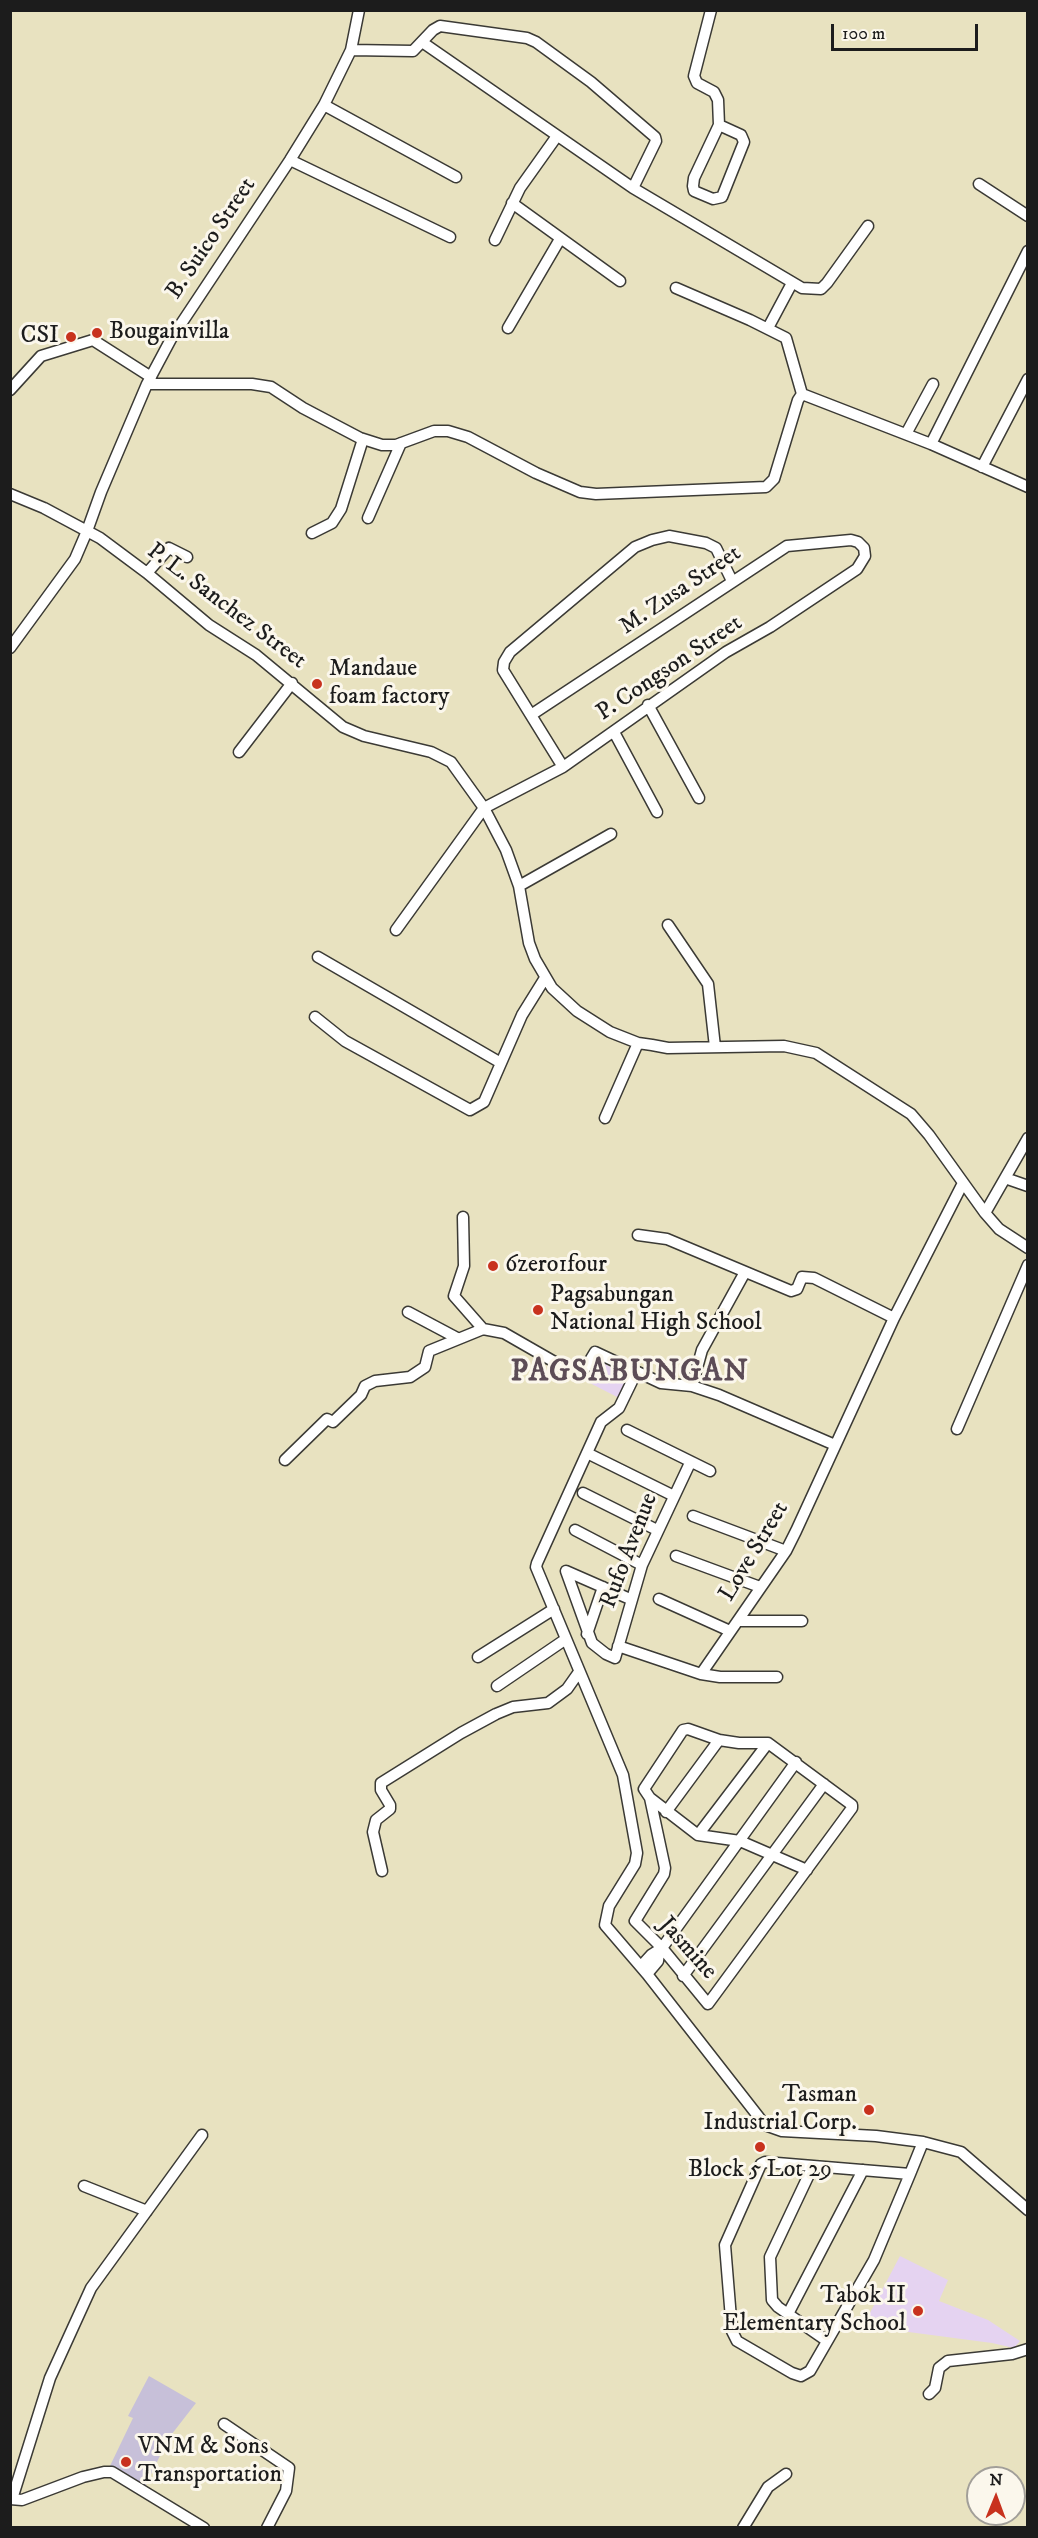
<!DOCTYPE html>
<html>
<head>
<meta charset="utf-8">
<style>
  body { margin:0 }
  #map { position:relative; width:1038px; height:2538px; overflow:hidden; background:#e8e2c0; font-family:"IM FELL DW Pica",serif }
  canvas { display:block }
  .frame { position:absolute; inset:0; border:12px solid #1c1c1c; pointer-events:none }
  .north { position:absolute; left:966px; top:2466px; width:60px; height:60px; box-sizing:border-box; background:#fbf7ec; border:2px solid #a29f99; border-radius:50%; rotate:1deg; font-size:16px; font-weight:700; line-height:24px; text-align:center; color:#1c1c1c }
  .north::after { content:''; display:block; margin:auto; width:21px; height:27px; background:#c8321e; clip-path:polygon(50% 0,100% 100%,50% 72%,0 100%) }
  .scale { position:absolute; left:831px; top:24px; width:147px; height:27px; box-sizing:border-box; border:3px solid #1c1c1c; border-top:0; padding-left:8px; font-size:18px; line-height:21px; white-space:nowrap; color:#1c1c1c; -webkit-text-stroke:4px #fbf7ec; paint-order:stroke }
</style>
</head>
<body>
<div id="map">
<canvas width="1038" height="2538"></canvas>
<div class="frame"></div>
<div class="north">N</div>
<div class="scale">100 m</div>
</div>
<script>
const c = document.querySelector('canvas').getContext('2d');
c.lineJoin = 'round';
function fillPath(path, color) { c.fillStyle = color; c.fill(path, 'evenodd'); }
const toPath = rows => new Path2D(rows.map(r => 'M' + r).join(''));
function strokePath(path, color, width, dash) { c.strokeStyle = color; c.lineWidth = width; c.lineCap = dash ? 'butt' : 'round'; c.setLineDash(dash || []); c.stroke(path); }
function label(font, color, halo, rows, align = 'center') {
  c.font = font + ' "IM FELL DW Pica",serif'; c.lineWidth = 6; c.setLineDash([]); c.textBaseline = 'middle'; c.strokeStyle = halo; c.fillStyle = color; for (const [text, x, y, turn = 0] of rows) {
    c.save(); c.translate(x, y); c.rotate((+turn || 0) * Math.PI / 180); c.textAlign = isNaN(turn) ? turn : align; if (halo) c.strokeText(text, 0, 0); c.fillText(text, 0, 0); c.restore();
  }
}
fillPath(toPath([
  [596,1359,631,1378,621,1399,584,1380],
  [900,2256,948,2280,939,2301,988,2320,1020,2341,1014,2348,992,2343,863,2326]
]), '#e5d3f1');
fillPath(toPath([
  [149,2376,196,2403,168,2439,144,2489,109,2468,133,2418,128,2416]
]), '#c7c0d9');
const minor = toPath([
  [711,10,694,76,697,83,714,92,718,100,719,125,694,178,693,186,694,191,713,199,722,197,744,142,741,135,719,125],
  [422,42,633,188,802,288,821,289,827,283,868,226],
  [351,50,413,51,433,30,440,26,527,38,536,42,591,82,655,137,656,141,633,188],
  [324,105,456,177],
  [290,160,450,237],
  [979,184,1028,216],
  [512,203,620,281],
  [495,240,520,188,557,136],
  [508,328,560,239],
  [768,328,792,283],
  [147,384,252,384,271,387,303,408,360,438,382,445,396,445,434,431,448,431,468,437,536,473,580,492,596,494,766,487,774,479,798,400,802,394,786,338,750,320,676,288],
  [10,390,41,356,93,340,151,377],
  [802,394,931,444,1028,487],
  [906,434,933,384],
  [931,444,1028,251],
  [982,467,1028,379],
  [10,494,44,508,100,538,147,573,209,625,256,655,343,727,364,736,431,752,451,762,484,808,506,850,519,886,529,943,535,959,552,988,577,1011,610,1032,638,1043,652,1045,668,1048,784,1046,816,1053,911,1114,929,1135,985,1213,999,1229,1028,1248],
  [368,518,401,443],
  [312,533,332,523,341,509,363,439],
  [147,573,169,548,187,557],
  [10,648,75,559,87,531,101,492,147,384,171,339,290,160,324,105,351,50,359,10],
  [648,705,699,798],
  [614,732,657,812],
  [239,752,292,683],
  [563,767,503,670,504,662,510,652,635,547,652,540,669,536,706,543,716,548,732,581],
  [519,886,611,834],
  [668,925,708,984,715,1047],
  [396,930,484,808,563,767,726,652,770,627,857,569,865,556,864,548,858,542,851,540,787,546,531,715],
  [318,957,501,1063],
  [315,1017,345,1041,470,1110,484,1102,522,1015,545,978],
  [605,1118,638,1043],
  [1005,1178,1028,1186],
  [985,1213,1028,1138],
  [463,1217,464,1266,454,1296,483,1329],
  [638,1235,667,1239,791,1291,797,1289,802,1277,814,1278,894,1318],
  [408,1312,457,1338],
  [636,1373,619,1408,601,1422,537,1563,536,1567,623,1775,637,1853,635,1864,609,1906,605,1925,647,1974,765,2125,782,2131,876,2136,923,2142,961,2152,1028,2210],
  [692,1386,702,1350,745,1272],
  [957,1429,1028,1265],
  [627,1430,710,1471],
  [587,1453,674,1496],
  [285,1460,327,1419,333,1422,361,1395,365,1386,375,1381,410,1377,425,1367,429,1351,483,1329,504,1333,572,1372,583,1372,595,1352,661,1383,692,1386,719,1395,835,1445],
  [583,1493,657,1530],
  [693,1516,786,1551],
  [575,1530,642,1565],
  [676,1556,760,1587],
  [630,1599,566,1571,592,1643,606,1654,615,1658,642,1565,690,1463],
  [659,1599,730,1631],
  [738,1621,802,1621],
  [587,1634,603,1587],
  [618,1646,701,1674,720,1677,777,1677],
  [478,1657,554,1609],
  [701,1674,786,1551,796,1531,894,1318,963,1183],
  [497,1686,566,1639],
  [650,1798,665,1868,664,1874,635,1921,662,1948,708,2004,852,1808,852,1805,768,1743,739,1743,719,1740,688,1729,683,1730,644,1789,650,1798,698,1835,740,1841,807,1870],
  [666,1812,719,1740],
  [698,1835,768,1743],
  [382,1871,373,1832,376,1820,390,1809,390,1805,381,1790,381,1783,461,1733,496,1714,513,1707,548,1703,567,1689,579,1672],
  [641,1966,651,1955,662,1948,796,1762],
  [647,1974,658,1961,659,1952],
  [683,1976,824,1784],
  [813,2166,770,2257,772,2300,778,2307,827,2341],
  [910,2174,765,2162,761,2164,725,2245,732,2331,737,2341,792,2373,801,2376,810,2371,874,2260,910,2174,923,2142],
  [84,2186,147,2211],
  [788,2314,863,2170],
  [929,2394,935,2388,939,2368,948,2361,1012,2354,1028,2349],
  [224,2424,289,2468,286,2491,267,2528],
  [10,2499,22,2500,83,2477,104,2472,112,2472,204,2528],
  [12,2499,50,2378,91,2288,202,2135],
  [743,2528,768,2487,786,2474]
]);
strokePath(minor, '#3b3a35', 13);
strokePath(minor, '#fff', 10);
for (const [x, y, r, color] of [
  [97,333,6,"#c8321e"],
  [71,337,6,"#c8321e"],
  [317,684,6,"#c8321e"],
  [493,1266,6,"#c8321e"],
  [538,1310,6,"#c8321e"],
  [869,2110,6,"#c8321e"],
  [760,2147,6,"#c8321e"],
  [918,2311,6,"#c8321e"],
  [126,2462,6,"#c8321e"]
]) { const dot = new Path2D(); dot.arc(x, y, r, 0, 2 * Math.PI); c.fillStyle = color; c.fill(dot); strokePath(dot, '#fbf7ec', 2); }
label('24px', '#1c1c1c', '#fbf7ec', [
  ["B. Suico Street",212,239,-56],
  ["M. Zusa Street",681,591,-34],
  ["P. L. Sanchez Street",226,607,37],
  ["P. Congson Street",670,669,-34],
  ["Rufo Avenue",630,1551,-69],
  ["Love Street",755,1552,-59],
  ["Jasmine",687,1949,48]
]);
label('24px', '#1c1c1c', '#fbf7ec', [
  ["Bougainvilla",109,333],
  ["CSI",59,337,"right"],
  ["Mandaue",329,670],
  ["foam factory",329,698],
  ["6zero1four",505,1266],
  ["Pagsabungan",550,1296],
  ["National High School",550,1324],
  ["Tasman",857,2096,"right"],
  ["Industrial Corp.",857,2124,"right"],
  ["Block 5 Lot 29",760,2171,"center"],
  ["Tabok II",906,2297,"right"],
  ["Elementary School",906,2325,"right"],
  ["VNM & Sons",138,2448],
  ["Transportation",138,2476]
], 'left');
c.letterSpacing = '1.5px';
label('bold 30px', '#5c4c56', '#fbf7ec', [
  ["PAGSABUNGAN",630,1374]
]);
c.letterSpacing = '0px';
</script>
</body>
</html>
